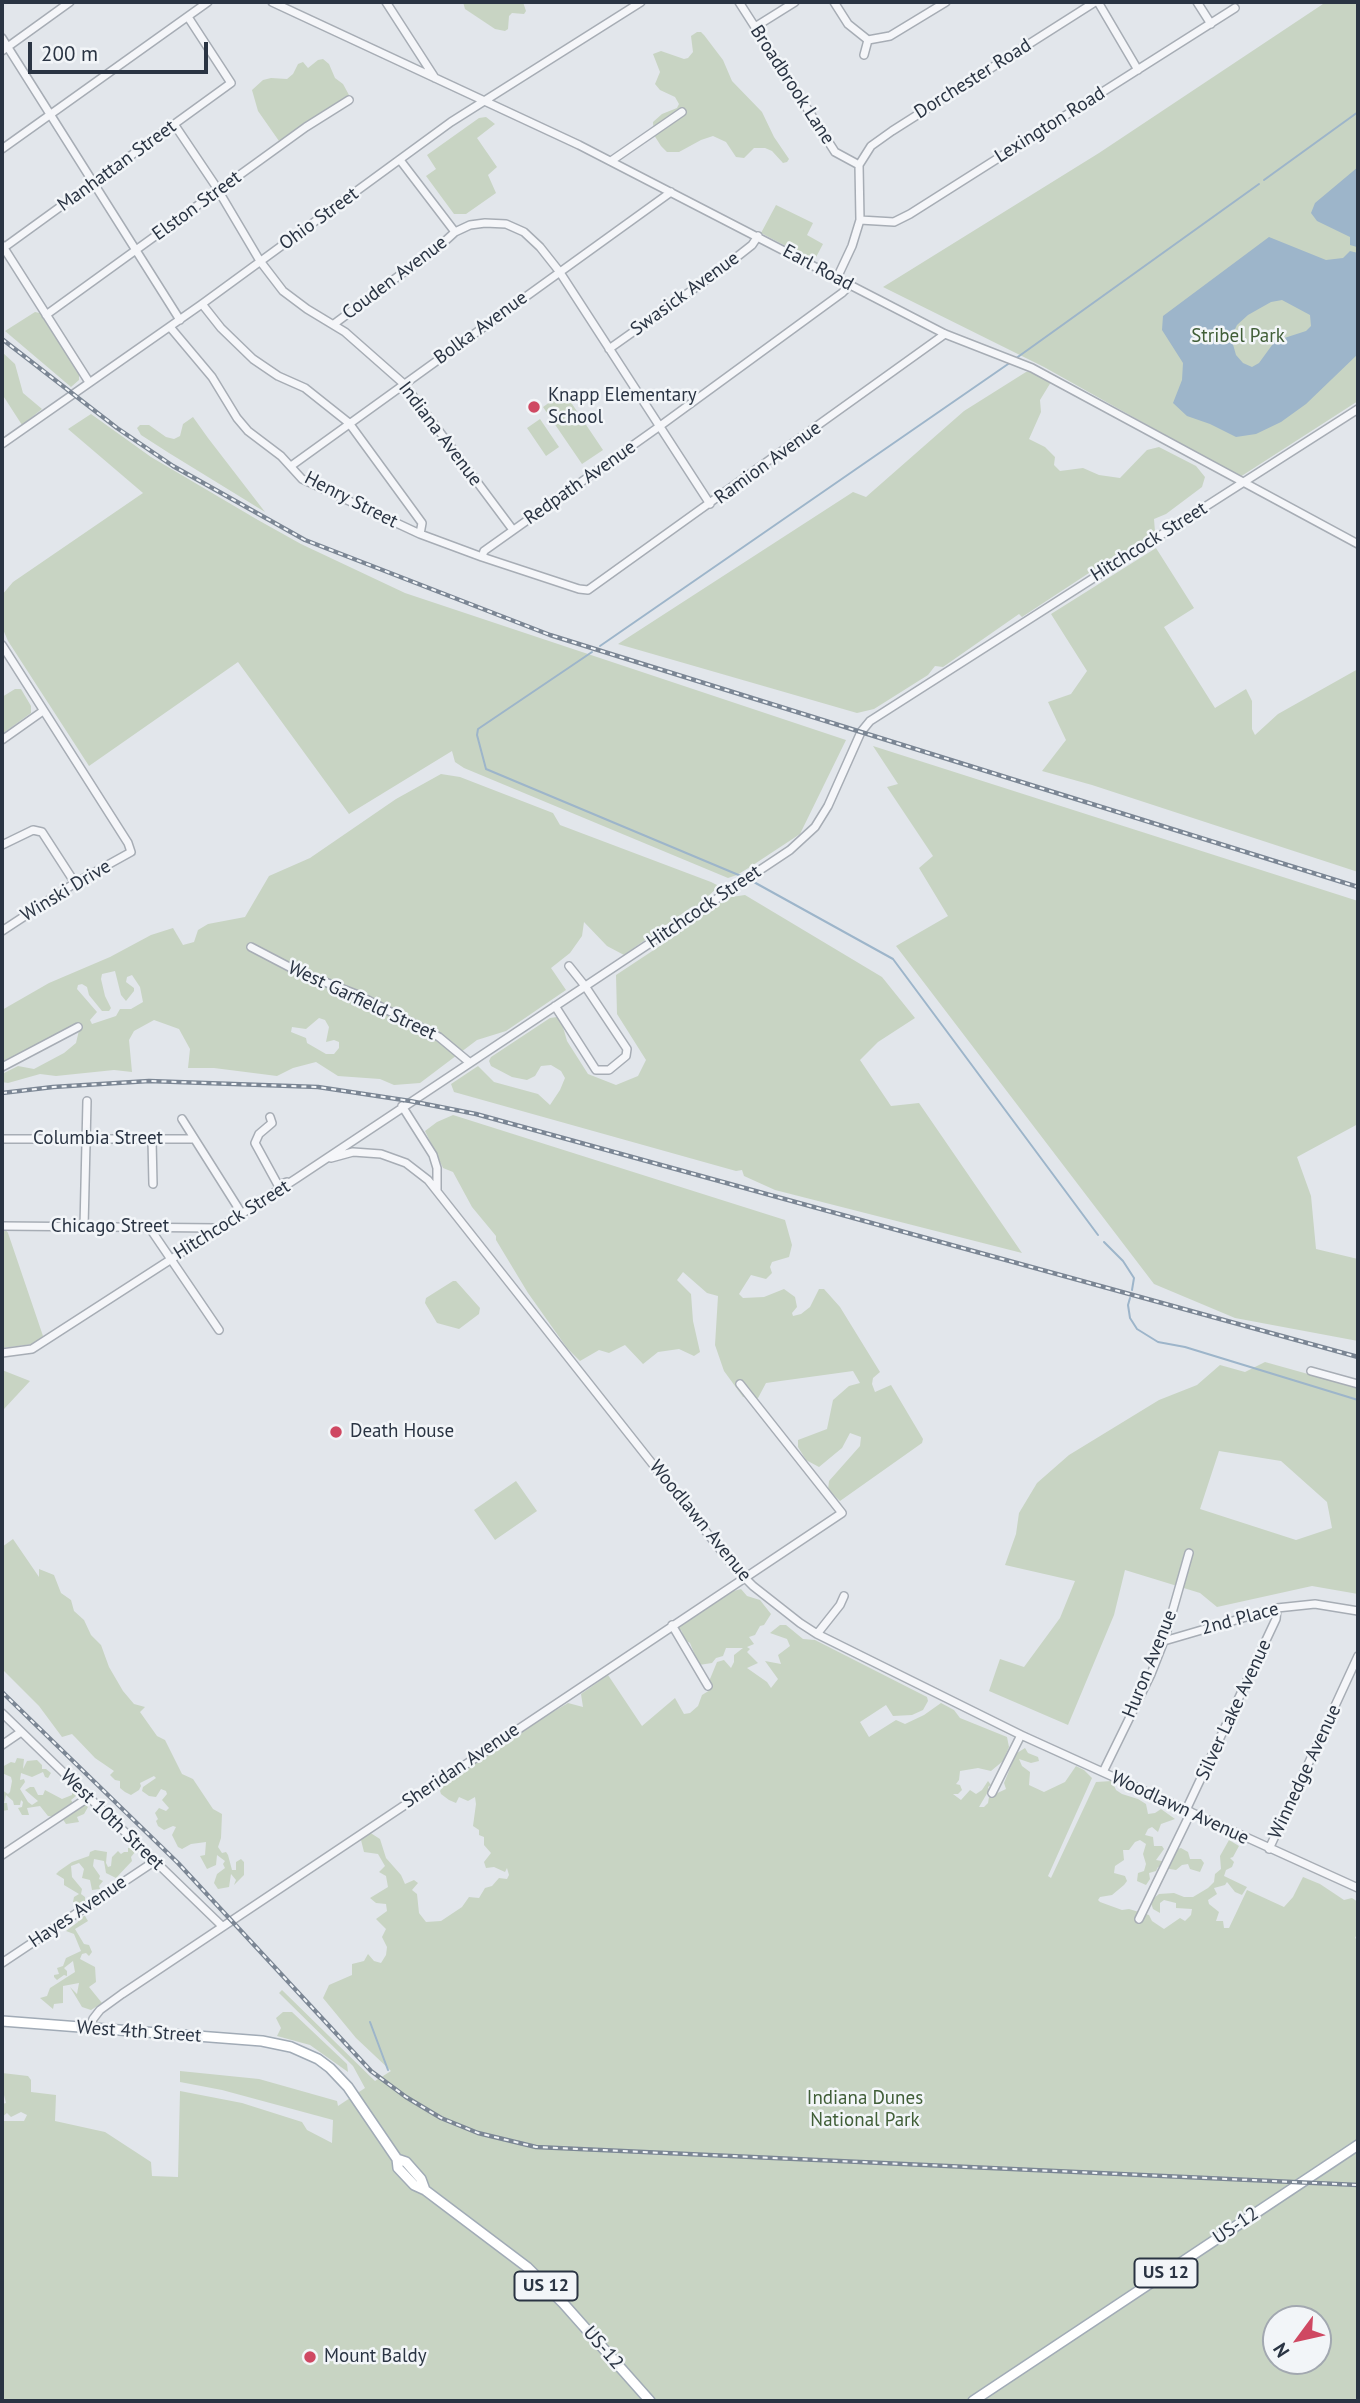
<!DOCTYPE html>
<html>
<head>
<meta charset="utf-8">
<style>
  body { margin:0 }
  #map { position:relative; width:1360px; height:2403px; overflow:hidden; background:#e2e6eb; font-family:"PT Sans",sans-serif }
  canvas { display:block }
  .frame { position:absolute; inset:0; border:4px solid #2a3443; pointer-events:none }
  .north { position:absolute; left:1262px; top:2305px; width:70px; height:70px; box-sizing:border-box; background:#f2f5f8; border:2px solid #a2a8b0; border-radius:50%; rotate:237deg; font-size:19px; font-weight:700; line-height:28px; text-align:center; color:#2a3443 }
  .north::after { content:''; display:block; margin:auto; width:24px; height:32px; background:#cf4862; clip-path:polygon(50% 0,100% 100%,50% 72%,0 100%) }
  .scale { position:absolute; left:28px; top:42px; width:180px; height:32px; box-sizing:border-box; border:4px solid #2a3443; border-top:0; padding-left:9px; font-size:21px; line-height:24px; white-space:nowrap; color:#2a3443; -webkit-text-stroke:5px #f2f5f8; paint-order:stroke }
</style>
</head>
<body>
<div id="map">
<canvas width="1360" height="2403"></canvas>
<div class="frame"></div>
<div class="north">N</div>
<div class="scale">200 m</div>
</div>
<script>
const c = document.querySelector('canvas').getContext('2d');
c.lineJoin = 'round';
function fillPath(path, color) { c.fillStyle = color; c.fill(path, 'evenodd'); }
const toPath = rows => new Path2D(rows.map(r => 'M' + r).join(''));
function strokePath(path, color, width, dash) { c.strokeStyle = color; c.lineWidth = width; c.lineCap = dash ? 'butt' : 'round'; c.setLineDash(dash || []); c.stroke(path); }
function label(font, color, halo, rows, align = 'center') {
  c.font = font + ' "PT Sans",sans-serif'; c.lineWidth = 5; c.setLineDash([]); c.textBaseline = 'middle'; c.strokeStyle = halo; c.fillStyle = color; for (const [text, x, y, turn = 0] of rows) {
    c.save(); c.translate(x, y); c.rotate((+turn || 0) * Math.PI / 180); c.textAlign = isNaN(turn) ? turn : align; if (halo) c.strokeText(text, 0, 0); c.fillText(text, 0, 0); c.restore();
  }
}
fillPath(toPath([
  [463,2,523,2,526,11,524,14,512,13,509,16,508,29,505,31,495,29,465,9],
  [1326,2,1358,2,1358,401,1240,477,1044,367,883,287,1099,153],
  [697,32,701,32,704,35,723,60,732,81,762,112,774,137,789,159,787,162,783,163,772,151,765,148,754,148,744,158,736,157,726,142,713,136,701,140,679,152,667,152,661,146,654,135,653,122,662,114,677,108,679,104,675,97,660,90,655,84,660,72,653,54,661,51,684,59,688,58,693,52,691,36],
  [323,59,329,64,335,78,343,84,349,95,279,141,258,111,252,90,263,80,271,78,287,79,293,74,298,64,303,62,308,68,318,60],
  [486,117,495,124,477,138,497,167,488,175,496,193,466,214,454,214,426,176,436,169,427,155,479,118],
  [776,205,813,223,807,235,823,244,814,261,761,233],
  [35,312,40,313,79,373,79,380,71,387,5,331],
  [2,352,15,364,23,393,42,409,22,425,2,394],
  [1033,371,1051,382,1040,400,1041,412,1029,439,1045,447,1055,457,1054,465,1060,471,1083,468,1099,475,1120,478,1147,450,1159,447,1196,466,1205,477,1202,487,1166,514,1154,519,1155,532,1112,562,1098,563,1095,569,1022,617,1019,614,943,667,935,666,928,675,874,709,857,713,618,644,853,492,866,497,964,411,1026,372],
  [564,392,603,450,582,464,543,407],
  [91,414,151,457,258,520,301,544,405,593,846,740,800,834,750,867,737,875,728,878,464,768,455,762,452,751,349,814,238,662,89,766,8,641,2,627,2,595,13,582,143,493,68,429],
  [193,417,208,438,265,512,169,453,141,435,137,428,140,425,149,425,166,437,174,439,180,436,183,424],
  [540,419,559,447,546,456,527,428],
  [1156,548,1194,608,1164,627,1215,708,1246,689,1252,701,1252,729,1255,735,1278,714,1358,669,1358,872,1092,785,1042,771,1066,740,1048,702,1071,694,1087,671,1051,614],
  [15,689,21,689,31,706,31,713,2,734,2,697],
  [873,746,1358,901,1358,1124,1297,1157,1311,1196,1316,1249,1358,1259,1358,1341,1235,1318,1154,1284,896,946,948,916,919,868,933,856,887,787,898,784],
  [441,774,460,777,553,813,560,825,711,882,717,885,716,889,697,906,690,908,624,955,607,946,584,922,582,936,570,953,551,968,566,990,506,1031,477,1040,420,1083,394,1085,380,1079,338,1076,316,1062,293,1068,277,1076,214,1068,188,1068,190,1049,179,1029,154,1020,134,1031,129,1040,132,1072,114,1070,56,1076,40,1074,8,1083,2,1082,2,1074,18,1066,34,1069,64,1053,76,1043,80,1026,75,1026,2,1062,2,1010,49,983,110,957,151,935,173,928,183,945,194,942,198,930,208,924,245,917,269,876,310,858,396,799],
  [115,971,121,995,126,1001,134,991,134,988,126,982,127,977,132,975,140,987,143,1002,131,1009,120,1009,116,1016,92,1024,90,1020,97,1012,77,989,78,985,82,984,87,987,89,995,102,1011,109,1011,111,1008,105,996,101,979,102,974],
  [319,1018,325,1020,329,1027,326,1042,334,1040,339,1042,339,1048,334,1054,326,1054,307,1043,306,1038,291,1032,292,1027,306,1029],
  [745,895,882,977,915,1018,878,1042,860,1060,891,1106,919,1103,1022,1253,775,1190,744,1176,742,1170,736,1171,454,1092,451,1084,478,1066,494,1082,538,1094,550,1105,560,1090,565,1078,561,1071,551,1065,541,1066,535,1076,527,1080,512,1077,491,1066,489,1061,491,1057,550,1018,557,1017,563,1027,567,1041,588,1074,616,1085,638,1076,646,1060,617,1014,616,975,678,934,701,914,731,897],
  [453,1115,785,1220,792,1245,789,1257,772,1262,770,1267,772,1273,766,1279,751,1275,739,1294,743,1298,764,1297,784,1289,795,1297,797,1307,792,1313,793,1316,801,1314,810,1307,819,1289,824,1289,840,1307,880,1372,873,1378,872,1384,875,1392,891,1385,923,1439,922,1443,840,1501,828,1490,829,1481,860,1446,861,1437,850,1433,842,1448,819,1467,806,1460,798,1447,798,1440,827,1429,833,1400,849,1386,860,1383,853,1371,766,1383,758,1398,743,1397,724,1371,715,1345,718,1296,707,1293,683,1272,677,1280,691,1294,693,1321,700,1352,694,1356,679,1349,658,1352,643,1364,625,1345,609,1353,599,1350,580,1361,567,1348,528,1293,496,1240,496,1236,472,1207,453,1172,443,1168,425,1131,437,1122],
  [2,1230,6,1230,8,1233,43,1336,33,1344,2,1348],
  [453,1281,456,1281,480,1308,479,1314,459,1329,437,1323,425,1303,426,1298],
  [1265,1362,1358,1388,1358,1594,1312,1586,1217,1607,1200,1593,1125,1570,1114,1615,1068,1725,989,1691,1000,1659,1024,1667,1060,1618,1075,1581,1005,1565,1016,1534,1019,1513,1037,1483,1069,1455,1159,1400,1197,1385,1220,1365,1245,1372],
  [1219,1451,1281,1461,1327,1502,1332,1528,1296,1540,1200,1509],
  [2,1370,30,1381,4,1409,2,1407],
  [516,1481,537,1511,495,1540,474,1510],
  [13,1539,39,1577,39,1569,54,1575,61,1593,71,1600,74,1611,84,1620,91,1635,101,1645,109,1667,123,1691,134,1704,145,1707,140,1712,157,1736,165,1740,182,1774,193,1779,213,1809,222,1814,221,1838,218,1847,222,1853,226,1852,228,1855,232,1870,236,1870,236,1862,241,1859,244,1862,244,1875,234,1885,236,1880,231,1874,229,1887,218,1889,214,1883,217,1874,225,1868,223,1864,225,1861,217,1855,216,1865,207,1869,200,1856,205,1855,206,1842,191,1844,182,1849,178,1847,172,1835,176,1827,173,1826,164,1830,158,1826,156,1821,158,1819,155,1813,159,1808,166,1811,169,1808,162,1800,167,1794,166,1791,161,1789,156,1797,149,1796,142,1791,143,1787,156,1778,154,1776,140,1783,141,1786,139,1790,131,1795,125,1792,120,1788,120,1781,115,1780,110,1775,114,1771,95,1758,75,1737,72,1734,62,1737,39,1706,2,1669,2,1547],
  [741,1589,747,1596,760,1600,771,1614,764,1625,760,1626,755,1635,749,1637,754,1644,747,1647,750,1649,747,1652,758,1663,747,1668,767,1682,771,1688,778,1679,765,1661,781,1664,778,1655,790,1646,787,1639,770,1633,780,1625,786,1625,803,1639,815,1640,927,1697,928,1701,923,1710,912,1715,893,1716,886,1705,860,1722,869,1737,896,1720,905,1724,924,1715,941,1703,954,1710,960,1718,1007,1737,1009,1747,1003,1761,991,1771,978,1768,960,1771,959,1780,956,1784,960,1785,962,1790,958,1794,953,1794,961,1800,970,1790,976,1794,982,1790,988,1781,991,1785,988,1787,989,1790,979,1807,984,1807,988,1803,989,1797,1006,1789,1004,1783,1013,1761,1017,1753,1025,1748,1028,1753,1038,1757,1039,1761,1031,1763,1019,1759,1022,1766,1030,1772,1029,1785,1044,1792,1065,1782,1076,1766,1084,1770,1092,1778,1048,1876,1051,1878,1096,1782,1112,1781,1116,1790,1122,1794,1138,1799,1146,1804,1148,1814,1155,1813,1161,1809,1175,1819,1161,1824,1158,1832,1152,1827,1148,1829,1145,1835,1153,1837,1154,1846,1162,1846,1164,1849,1156,1860,1167,1862,1177,1849,1181,1848,1188,1852,1190,1859,1201,1859,1204,1863,1200,1872,1190,1869,1188,1864,1182,1865,1176,1870,1158,1867,1156,1871,1149,1873,1150,1879,1146,1885,1137,1881,1138,1873,1144,1871,1146,1864,1143,1854,1146,1844,1140,1840,1135,1842,1129,1850,1123,1850,1124,1860,1115,1866,1114,1873,1125,1876,1127,1881,1124,1885,1112,1895,1100,1897,1098,1900,1100,1902,1122,1910,1129,1909,1149,1915,1152,1921,1164,1929,1180,1918,1185,1921,1191,1915,1192,1909,1176,1908,1176,1903,1164,1900,1160,1903,1160,1913,1153,1909,1151,1903,1154,1898,1159,1894,1174,1893,1184,1897,1193,1897,1208,1888,1214,1882,1215,1874,1221,1869,1220,1856,1229,1840,1239,1846,1233,1857,1230,1858,1234,1862,1232,1867,1226,1870,1224,1876,1247,1887,1242,1895,1235,1892,1227,1882,1225,1885,1214,1888,1217,1894,1208,1900,1209,1904,1219,1912,1216,1921,1223,1921,1224,1928,1229,1928,1247,1890,1284,1907,1293,1897,1303,1877,1320,1884,1344,1900,1352,1898,1358,1902,1358,1932,1355,1938,1358,1940,1358,2401,2,2401,2,2121,24,2121,27,2115,21,2112,11,2117,7,2113,2,2117,2,2104,6,2103,4,2095,2,2098,2,2073,28,2076,31,2080,31,2092,56,2095,55,2121,105,2132,151,2162,152,2176,178,2177,180,2091,242,2103,302,2122,307,2130,332,2143,333,2120,222,2090,180,2082,180,2071,259,2079,337,2101,338,2106,365,2088,353,2066,279,1993,282,1990,375,2081,391,2071,356,2038,323,1998,329,1985,352,1975,352,1964,364,1961,368,1954,374,1961,381,1963,386,1955,387,1947,382,1937,386,1929,376,1919,387,1911,386,1904,376,1903,370,1898,388,1887,386,1876,379,1872,385,1866,378,1854,364,1852,361,1840,369,1832,380,1839,386,1858,401,1875,405,1884,414,1880,418,1883,412,1890,417,1894,419,1913,426,1922,441,1921,462,1907,469,1897,479,1898,485,1888,492,1886,499,1878,507,1879,509,1875,507,1868,505,1872,494,1867,486,1868,484,1862,491,1853,484,1845,484,1837,479,1835,479,1830,473,1826,476,1804,475,1797,468,1801,459,1797,456,1803,449,1800,441,1794,440,1791,446,1782,484,1755,492,1755,490,1749,568,1703,583,1707,581,1694,608,1675,642,1726,675,1698,684,1714,690,1713,698,1706,702,1695,710,1690,710,1679,717,1662,724,1660,731,1668,734,1662,734,1655,743,1648,726,1648,723,1656,716,1658,712,1663,699,1665,690,1643,683,1639,682,1631,677,1628,730,1592],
  [1276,2319,1318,2319,1318,2361,1276,2361],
  [17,1758,24,1759,23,1769,27,1761,37,1760,42,1765,42,1769,46,1769,51,1773,48,1778,45,1777,43,1772,32,1777,21,1773,20,1780,24,1779,25,1782,20,1789,28,1802,32,1805,38,1801,25,1790,30,1787,34,1787,38,1795,43,1795,45,1790,62,1799,72,1795,72,1791,76,1796,71,1800,73,1803,70,1807,85,1803,88,1807,84,1814,77,1817,79,1822,66,1824,62,1818,48,1816,40,1806,27,1808,29,1815,22,1815,18,1808,22,1807,23,1802,21,1800,20,1805,14,1805,13,1801,6,1795,4,1803,7,1803,8,1810,2,1811,2,1790,8,1794,10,1792,12,1781,11,1777,2,1773,2,1767,11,1762,15,1763],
  [128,1848,132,1848,135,1852,131,1857,132,1861,116,1878,106,1873,104,1861,94,1859,93,1866,100,1876,99,1879,103,1881,99,1886,100,1889,92,1890,90,1880,82,1878,84,1869,79,1863,71,1866,72,1877,82,1889,81,1894,85,1897,85,1901,80,1903,73,1902,74,1897,79,1894,64,1885,64,1879,56,1874,59,1871,72,1862,89,1856,90,1852,95,1850,107,1852,106,1863,108,1867,111,1866,112,1857,118,1851,121,1854,124,1852,128,1852],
  [85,1916,88,1921,75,1929,84,1944,89,1945,92,1952,89,1956,86,1953,82,1954,80,1959,95,1967,96,1982,89,1987,102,2003,91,2010,82,2007,70,1987,77,1994,79,1983,63,1986,63,2003,54,2004,53,2009,40,1998,47,1996,50,1988,75,1972,73,1961,64,1968,67,1971,67,1976,64,1975,57,1980,54,1977,54,1975,59,1974,57,1968,63,1966,66,1958,81,1951,74,1934,66,1931,78,1922,80,1917],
  [283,2012,292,2012,347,2064,348,2072,310,2045,277,2036,281,2028,276,2018]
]), '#c8d4c3');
fillPath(toPath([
  [1358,167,1358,245,1357,247,1350,245,1350,237,1317,221,1311,213,1315,203],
  [1269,237,1326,260,1343,258,1350,251,1358,253,1358,354,1306,404,1281,422,1256,434,1236,437,1210,424,1187,416,1173,403,1182,380,1183,363,1162,330,1163,316],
  [1282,300,1310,315,1311,326,1306,331,1275,341,1259,363,1252,367,1243,363,1236,355,1232,341,1232,335,1237,325,1248,315,1271,302]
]), '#9db5ca');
strokePath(toPath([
  [1264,180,1358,112],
  [1015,359,1259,184],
  [600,646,1011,362],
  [592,652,478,729,477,735,486,769,741,876],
  [752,881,893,959,1098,1235],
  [1104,1242,1123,1261,1134,1278,1132,1290],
  [1130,1298,1128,1305,1130,1318,1137,1329,1158,1342,1185,1347,1358,1400],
  [370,2022,388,2070]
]), '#9db5ca', 2);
const minor = toPath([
  [272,2,579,145,945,334,1032,368,1358,544],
  [386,2,435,78],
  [739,2,835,152,859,165,860,220,852,246,837,278],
  [834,2,848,24,868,40,890,36,946,2],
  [1098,2,1138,70],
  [1197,2,1211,24],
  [755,27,795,2],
  [2,38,180,320],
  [2,51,70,2],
  [864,55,868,40],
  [174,124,215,185,260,261,283,291,307,309,345,332,404,384,513,530],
  [2,149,208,2],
  [400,160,455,232],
  [611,161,682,112],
  [859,165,871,146,892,131,1095,2],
  [860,220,894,222,910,214,1235,8],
  [2,245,89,382],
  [2,249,231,83,188,17],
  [202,304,221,328,253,359,278,376,305,388,349,423,422,523,420,534],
  [46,315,306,127,349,100],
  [334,324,443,243,455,232,470,225,485,223,506,224,524,232,540,247,559,271,710,504],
  [170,327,212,377,237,418,248,431,281,456,302,479,420,534,482,557,579,589,588,590,945,334],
  [609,349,719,271,752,245,758,236],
  [2,444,202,304,451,122,641,2],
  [291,466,671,192],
  [482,557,484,551,660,426,842,293,849,286],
  [2,645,128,843,131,852,75,883,2,931],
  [2,740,43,711],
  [2,845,33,830,42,832,75,883],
  [251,947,297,971,358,995,439,1037,469,1062],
  [555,1006,596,1070,609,1070,626,1056,627,1049,585,986,569,966],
  [2,1067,78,1027],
  [402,1106,433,1155,437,1168,437,1190],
  [270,1117,272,1123,259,1134,255,1143,278,1185,287,1182],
  [182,1119,242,1214],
  [2,1139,194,1139],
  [152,1140,153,1184],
  [331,1158,353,1152,381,1154,406,1163,428,1180,734,1567,753,1586,800,1623,817,1634,1021,1735,1358,1888],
  [2,1226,218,1228],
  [84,1227,87,1101],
  [149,1227,219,1330],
  [2,1353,32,1349,297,1178,790,850,815,827,828,806,861,732,870,721,1358,409],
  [1311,1371,1358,1384],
  [672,1625,708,1686],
  [817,1634,840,1605,844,1596],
  [1164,1641,1277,1608,1315,1604,1358,1611],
  [2,1713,222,1926],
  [2,1745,21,1732],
  [1103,1772,1151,1674,1164,1641,1189,1553],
  [992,1793,1021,1735],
  [1186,1810,1276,1619,1277,1608],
  [1269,1849,1358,1656],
  [2,1855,89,1797],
  [1139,1919,1191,1812],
  [2,1963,155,1861],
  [91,2028,93,2019,100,2010,122,1994,842,1513,740,1384]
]);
const major = toPath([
  [2,2021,262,2041,291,2047,318,2059,330,2068,348,2087,397,2159,398,2168,414,2185,425,2190,527,2267,563,2303,650,2401],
  [397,2159,406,2162,421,2179,425,2190],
  [973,2401,1358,2145]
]);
strokePath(minor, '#a7adb5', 10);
strokePath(major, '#a1abb6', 12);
strokePath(minor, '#f5f6f9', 7);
strokePath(major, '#fff', 9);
const rail = toPath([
  [2,339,117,428,173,466,305,540,550,635,1358,887],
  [2,1093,53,1087,149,1081,318,1087,410,1101,476,1114,1358,1357],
  [2,1692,178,1863,371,2071,406,2097,441,2118,478,2133,536,2147,1358,2185]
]);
strokePath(rail, '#7b8694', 4.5);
strokePath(rail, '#f2f5f8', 2, [5]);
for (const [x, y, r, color] of [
  [534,407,7,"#cf4862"],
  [336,1432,7,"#cf4862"],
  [310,2357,7,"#cf4862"]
]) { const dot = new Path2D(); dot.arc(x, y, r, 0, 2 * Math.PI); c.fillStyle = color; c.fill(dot); strokePath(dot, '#f2f5f8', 2.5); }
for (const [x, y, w] of [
  [1166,2273,63],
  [546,2286,63]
]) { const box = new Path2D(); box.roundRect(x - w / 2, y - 14.5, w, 29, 5); c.fillStyle = '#f2f5f8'; c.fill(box); strokePath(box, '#2a3443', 2); }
label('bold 18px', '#2a3443', null, [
  ["US 12",1166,2273],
  ["US 12",546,2286]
]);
label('19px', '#2a3443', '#f2f5f8', [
  ["Dorchester Road",973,79,-32],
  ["Broadbrook Lane",792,85,57],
  ["Lexington Road",1050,125,-32],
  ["Manhattan Street",117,166,-36],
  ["Elston Street",197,206,-36],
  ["Ohio Street",319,219,-36],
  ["Earl Road",818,268,28],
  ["Couden Avenue",395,278,-37],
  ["Swasick Avenue",685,294,-36],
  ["Bolka Avenue",481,328,-36],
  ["Indiana Avenue",440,434,53],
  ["Ramion Avenue",768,463,-36],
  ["Redpath Avenue",580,483,-35],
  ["Henry Street",351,500,27],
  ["Hitchcock Street",1149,542,-32],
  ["Winski Drive",66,891,-31],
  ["Hitchcock Street",704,907,-34],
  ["West Garfield Street",362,1001,25],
  ["Columbia Street",98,1139],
  ["Hitchcock Street",232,1220,-32],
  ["Chicago Street",110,1227],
  ["Woodlawn Avenue",700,1521,51],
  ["2nd Place",1240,1619,-15],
  ["Huron Avenue",1150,1664,-68],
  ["Silver Lake Avenue",1234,1710,-65],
  ["Sheridan Avenue",461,1766,-34],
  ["Winnedge Avenue",1305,1772,-65],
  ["Woodlawn Avenue",1180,1808,25],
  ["West 10th Street",112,1820,44],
  ["Hayes Avenue",78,1912,-34],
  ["West 4th Street",139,2032,4],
  ["US-12",1236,2226,-34],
  ["US-12",603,2348,49]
]);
label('19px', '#405e37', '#f2f5f8', [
  ["Stribel Park",1238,337],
  ["Indiana Dunes",865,2099],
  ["National Park",865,2121]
]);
label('19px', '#2a3443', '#f2f5f8', [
  ["Knapp Elementary",548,396],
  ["School",548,418],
  ["Death House",350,1432],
  ["Mount Baldy",324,2357]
], 'left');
</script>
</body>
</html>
